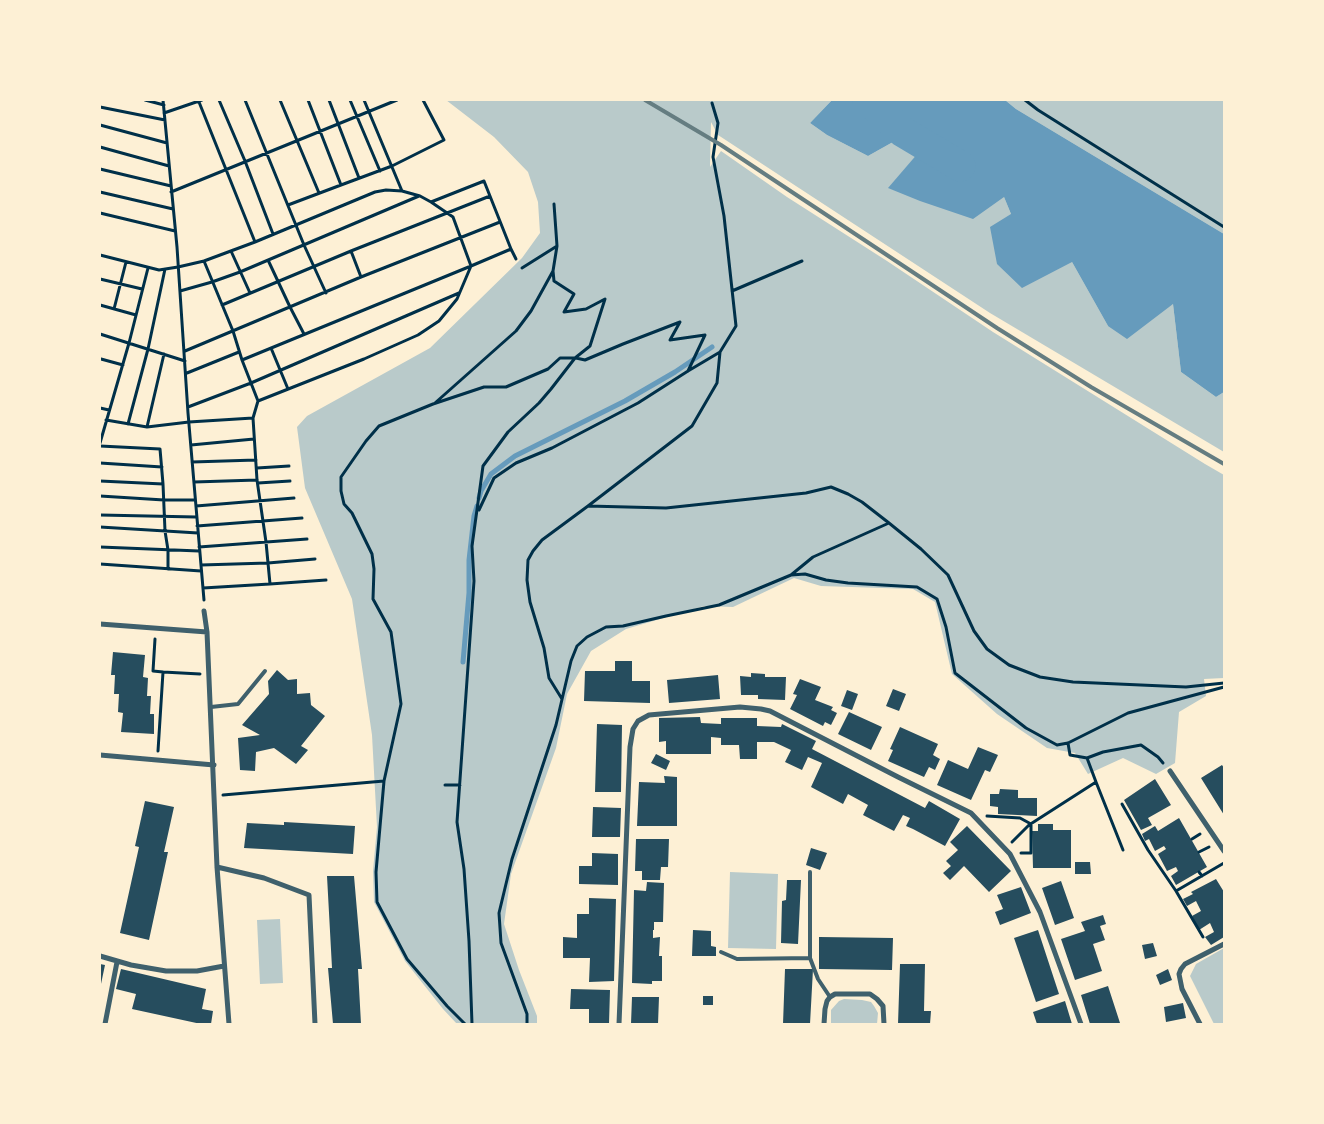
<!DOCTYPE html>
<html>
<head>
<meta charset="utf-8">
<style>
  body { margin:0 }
  #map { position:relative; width:1324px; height:1124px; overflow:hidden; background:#fdf0d5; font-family:Lato,sans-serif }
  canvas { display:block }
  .frame { position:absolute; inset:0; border:101px solid #fdf0d5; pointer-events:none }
</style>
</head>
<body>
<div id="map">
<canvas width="1324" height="1124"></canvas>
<div class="frame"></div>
</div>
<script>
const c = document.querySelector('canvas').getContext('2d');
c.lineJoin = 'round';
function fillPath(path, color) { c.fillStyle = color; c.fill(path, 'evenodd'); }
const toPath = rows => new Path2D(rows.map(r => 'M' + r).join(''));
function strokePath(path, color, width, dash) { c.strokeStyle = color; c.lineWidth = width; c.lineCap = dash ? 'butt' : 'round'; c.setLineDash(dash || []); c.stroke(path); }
fillPath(toPath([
  [446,100,832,100,810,123,827,135,868,156,909,133,925,146,889,188,1004,197,1011,214,1072,262,1108,326,1173,304,1181,372,1216,397,1224,392,1224,452,990,313,718,135,711,122,710,167,721,151,787,197,887,261,993,332,1205,464,1224,475,1224,678,1204,679,1206,696,1179,712,1175,763,1156,774,1123,758,1088,774,1075,753,1047,748,997,714,952,674,935,602,913,589,821,586,794,578,733,607,704,606,626,629,591,651,567,694,556,748,511,874,504,924,519,970,537,1016,537,1024,457,1024,443,1009,405,961,374,902,373,871,377,827,372,735,352,599,305,488,297,427,307,416,430,348,522,258,540,233,538,202,528,172,494,137],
  [1005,100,1224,100,1224,234,1016,109],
  [730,872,778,874,776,949,728,948],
  [280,919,283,983,260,984,257,920],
  [1224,948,1224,1024,1214,1024,1190,976,1196,964],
  [844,999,862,1000,871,1002,874,1006,878,1013,877,1024,831,1024,831,1010,839,1001]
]), '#b9caca');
fillPath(toPath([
  [832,100,1005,100,1016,109,1224,234,1224,392,1216,397,1181,372,1173,304,1127,339,1108,326,1072,262,1022,288,997,264,990,227,1011,214,1004,197,973,219,920,201,888,188,925,145,909,133,868,156,827,135,810,123]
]), '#669bbc');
strokePath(toPath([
  [479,498,481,491,491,474,515,456,625,401,675,372,712,347],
  [463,662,469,593,469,560,474,516,477,506]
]), '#669bbc', 5);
strokePath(toPath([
  [868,100,903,132,960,166]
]), '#669bbc', 31);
fillPath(toPath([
  [113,652,145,655,143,677,148,678,147,696,151,696,150,714,154,714,154,734,121,732,123,713,118,712,119,694,114,694,115,675,111,675],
  [615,661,632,661,632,681,650,681,650,703,584,701,585,671,615,671],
  [277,670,288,680,297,679,297,694,310,693,311,705,325,716,301,746,308,750,296,764,274,748,256,752,255,771,240,770,238,738,260,735,242,725,269,694,268,681],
  [751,673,765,674,765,677,786,677,785,700,758,699,758,695,741,695,740,676,751,677],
  [718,675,720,699,669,703,667,680],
  [800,679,821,687,815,700,833,707,831,710,837,713,831,725,825,722,823,726,790,709,797,695,793,694],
  [893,689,906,694,899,711,886,706],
  [847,690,858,694,852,710,841,706],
  [849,712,882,727,871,750,838,734],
  [700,717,701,723,721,724,721,718,757,718,757,726,781,727,782,724,816,741,812,749,925,808,929,801,960,819,945,846,913,829,906,826,910,818,903,815,894,831,863,815,868,805,848,794,843,804,811,787,822,763,808,757,802,770,785,762,791,750,774,742,757,742,757,759,740,759,739,745,721,745,721,738,711,737,711,754,666,754,666,741,659,742,659,718],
  [597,724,622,725,621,792,595,792],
  [900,727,938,744,933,755,940,759,935,770,929,767,924,777,888,761,893,750,890,749],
  [978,747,998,755,990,772,985,770,971,800,937,785,948,760,968,769],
  [656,754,670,761,666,770,651,763],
  [1222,765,1224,768,1224,815,1201,778],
  [664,776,677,777,677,826,637,826,639,782,665,783],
  [1155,779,1171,805,1148,818,1152,825,1141,830,1124,800],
  [1000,789,1018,790,1018,798,1037,798,1037,816,998,814,998,807,990,806,990,794,999,794],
  [145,801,174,807,164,852,168,852,149,940,120,933,139,847,135,846],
  [593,807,621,808,620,837,592,837],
  [1179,818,1207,867,1176,885,1171,876,1178,871,1176,867,1167,871,1158,854,1166,849,1164,846,1155,851,1149,839,1145,841,1142,834,1155,826,1158,831],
  [284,822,355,826,353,854,244,848,247,823,284,825],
  [1038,824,1053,824,1053,830,1071,830,1071,868,1033,868,1032,831,1038,831],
  [967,826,1011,871,989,892,964,866,950,880,943,873,951,866,946,861,958,850,950,842],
  [636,839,669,839,668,867,661,867,660,880,642,880,642,871,635,871],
  [811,848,827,853,820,870,806,865],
  [592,853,618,854,618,885,579,884,579,866,592,866],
  [1075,862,1090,862,1091,874,1075,874],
  [327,876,354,876,362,969,358,969,361,1024,333,1024,328,968,332,968],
  [1216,879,1224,892,1224,937,1211,945,1205,937,1214,932,1210,923,1199,930,1192,916,1201,911,1196,901,1187,906,1183,899,1193,894,1191,892],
  [787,880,801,880,798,944,781,943,782,901,786,900],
  [1061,881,1074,918,1055,925,1042,888],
  [647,882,664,883,663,922,654,922,654,930,653,930,653,938,660,937,659,956,662,956,662,981,652,981,652,984,632,983,634,890,646,891],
  [1021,887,1031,913,1000,925,995,912,1003,909,997,895],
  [589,898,616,899,614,981,589,982,590,958,563,958,563,937,577,938,577,914,589,914],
  [1103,915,1106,924,1100,926,1105,940,1093,944,1102,971,1075,980,1061,939,1085,931,1081,922],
  [693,930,711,931,711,946,716,947,716,956,692,956],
  [1038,930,1059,994,1036,1002,1014,938],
  [819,937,893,938,892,970,819,969],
  [1153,943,1157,956,1145,959,1142,945],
  [100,964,105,965,101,984,100,984],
  [900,964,925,964,924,1011,931,1011,930,1024,898,1024],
  [121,969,206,989,202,1009,213,1011,211,1024,201,1024,132,1009,136,994,116,989],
  [785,969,813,969,810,1024,783,1024],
  [1168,969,1172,980,1160,985,1156,975],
  [1108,986,1120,1023,1090,1024,1081,995],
  [571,989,610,990,609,1024,589,1024,589,1009,570,1009],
  [703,996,713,996,713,1005,703,1005],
  [632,997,659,997,658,1024,631,1024],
  [1065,1001,1072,1024,1037,1024,1033,1012],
  [1183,1003,1186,1018,1166,1022,1164,1007]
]), '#264d5e');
strokePath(toPath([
  [145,100,164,105],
  [163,100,177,247,188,413,204,600],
  [219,100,245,161,273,234],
  [245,100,304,245,326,293],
  [280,100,319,193],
  [308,100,341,185,392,166,444,140,423,100],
  [329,100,359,178],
  [350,100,380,171],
  [364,100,402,191],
  [1025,100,1038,110,1224,227],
  [199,102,255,242,204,261],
  [100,107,165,120],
  [164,113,202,100],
  [100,125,167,143],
  [100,147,169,166],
  [100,169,171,186],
  [100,192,173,209],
  [171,192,397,100],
  [554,204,557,246],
  [288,205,341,185],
  [100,213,175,231],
  [255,242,375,192,386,190,402,191,420,196,431,202,484,181,511,249,471,266,457,299,439,321,418,335,364,359,258,401],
  [511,249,516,259],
  [231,251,250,293],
  [351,251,361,277],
  [100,255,159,270,178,267,204,261,233,331,242,360,258,401,253,418],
  [268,260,290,307,304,334],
  [522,268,557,246,553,271,554,281,574,294,564,312,586,309,605,299,590,346,575,358],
  [100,279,142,289],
  [180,291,212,282,240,272,419,196],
  [732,291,802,261],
  [100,305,136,315],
  [222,305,351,251,490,196],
  [114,309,126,262],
  [100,334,185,361],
  [271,348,288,389],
  [185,351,361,277,500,222],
  [720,352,717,383,692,426,588,506,666,508,806,493,831,487,848,494,862,502,889,523,921,549,948,575,974,631,987,649,1009,665,1040,677,1073,682,1186,687,1224,683],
  [576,358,585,360,623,344,680,322,670,340,705,335,688,371],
  [101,359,123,365],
  [242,360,471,266,453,217,431,202],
  [187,373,239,352],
  [435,403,516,331,531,311,553,271],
  [188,407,251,383,459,293],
  [100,408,109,410],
  [106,420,147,427,164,354],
  [128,424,148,349,165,269],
  [147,427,189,422,253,418,257,480,266,542,270,584,203,588],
  [100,443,129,343,148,268],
  [191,445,254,439],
  [100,446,160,449,163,484],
  [192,462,256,460],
  [100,463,162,467],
  [257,468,289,466],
  [100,481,163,484,165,531,168,550,168,569],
  [194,482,257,480],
  [258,483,290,481],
  [100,496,164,500,195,500],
  [196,506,294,498],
  [479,510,494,478,516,463,552,448,638,403,688,371,720,352,736,326,724,216,713,157,718,123,712,103],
  [100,515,196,517],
  [197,526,302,518],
  [100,527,198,533],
  [100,547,199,551],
  [199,547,307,539],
  [100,564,201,571],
  [201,565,268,563,315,559],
  [791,575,805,574,826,580,848,583,917,587,937,599,946,627,955,673,1026,728,1057,745,1068,743,1128,713,1224,687],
  [270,584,326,580],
  [155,639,153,671,163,672,158,751],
  [163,672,200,674],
  [562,699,549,678,544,648,530,602,527,580,528,560,533,551,542,540,588,506],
  [1087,758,1103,752,1141,745,1158,757,1163,763],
  [1096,782,1123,850],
  [445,785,460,785],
  [223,795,384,781],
  [1122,804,1148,850,1176,891,1224,863],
  [987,816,1020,818,1031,824,1031,853,1021,853],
  [1192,839,1200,834],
  [1012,842,1029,825,1096,782,1087,758,1070,755,1068,743],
  [1199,852,1209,847],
  [1199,872,1202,876],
  [1176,891,1203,937],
  [465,1024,447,1006,407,959,377,902,376,872,384,781,401,704,391,632,373,599,374,569,372,554,352,513,344,504,341,491,341,477,366,441,379,426,433,404,484,387,506,387,548,369,560,358,575,358,551,389,539,403,508,432,483,466,472,546,474,581,457,822,464,869,469,941,472,1024],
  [527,1024,527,1014,501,943,499,913,512,859,556,725,571,661,577,646,587,637,606,627,623,626,666,616,719,605,791,575,813,557,889,523]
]), '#003049', 3);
strokePath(toPath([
  [211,707,238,704,265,671],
  [810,872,810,958,818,979,830,997],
  [721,952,737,959,810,958]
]), '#3f606c', 4);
strokePath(toPath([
  [204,611,207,632,217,867,229,1024],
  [100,624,207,632],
  [100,755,214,765],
  [1170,771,1224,851],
  [217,867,264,878,309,895,315,1024],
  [100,956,131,965,166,971,197,971,224,966],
  [105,1024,117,962],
  [619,1024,630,747,633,729,638,721,649,715,740,707,761,709,770,711,898,777,971,813,1010,854,1040,912,1081,1024],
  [824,1024,825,1009,827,1001,830,997,835,994,870,994,877,999,883,1006,884,1024],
  [1200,1024,1182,989,1179,974,1181,969,1185,964,1224,944]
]), '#3f606c', 5);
strokePath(toPath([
  [645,100,721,145,997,328,1091,387,1224,464]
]), '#657d81', 4);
</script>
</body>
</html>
